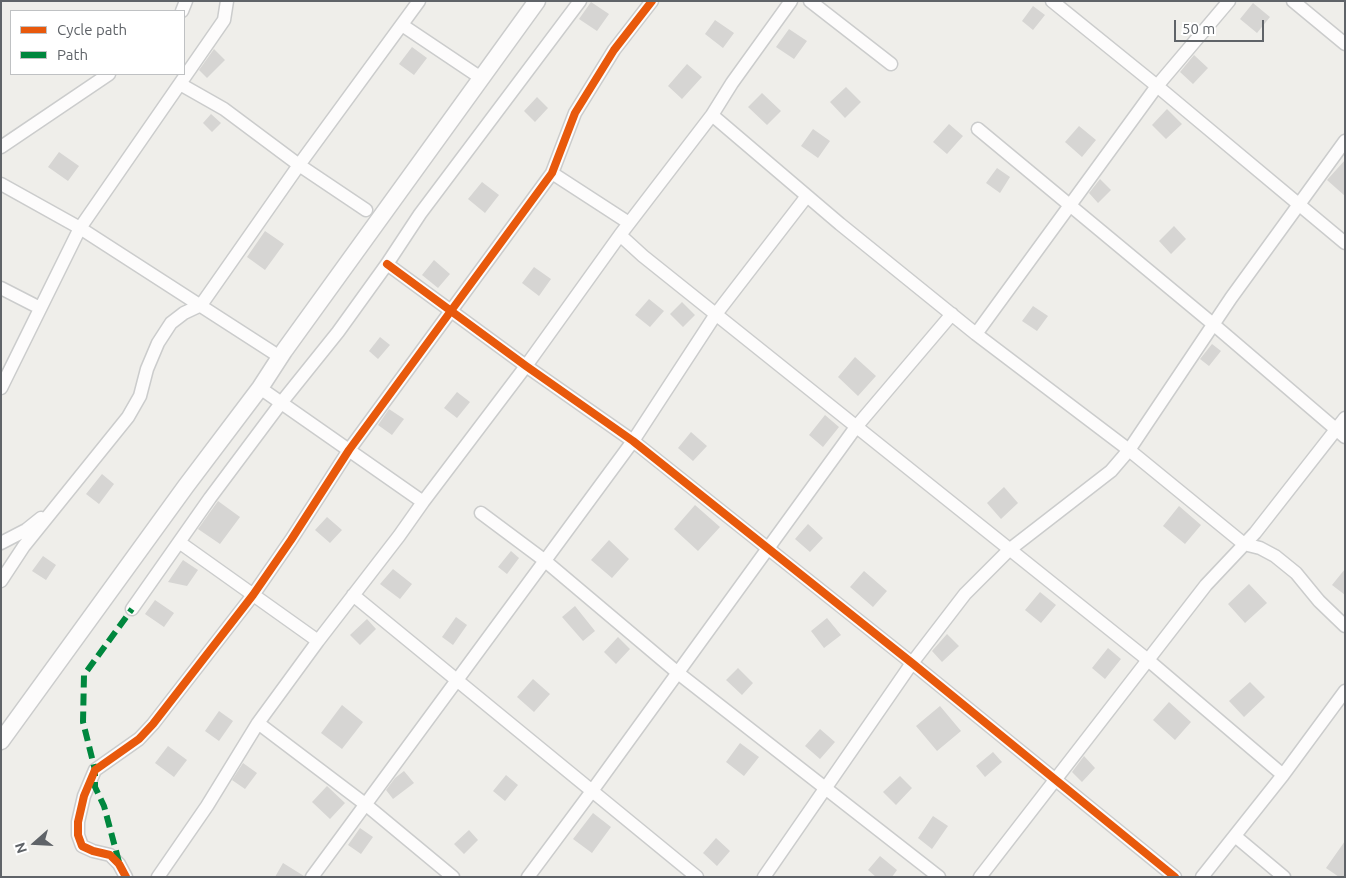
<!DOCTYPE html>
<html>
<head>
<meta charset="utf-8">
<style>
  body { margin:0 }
  #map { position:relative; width:1346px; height:878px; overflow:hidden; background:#efeeea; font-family:Ubuntu,sans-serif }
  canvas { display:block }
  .frame { position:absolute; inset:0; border:2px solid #5f6368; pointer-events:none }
  .legend { position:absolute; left:10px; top:10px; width:175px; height:65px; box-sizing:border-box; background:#fff; border:1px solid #bfc1c3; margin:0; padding:6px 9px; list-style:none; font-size:15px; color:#5f6368 }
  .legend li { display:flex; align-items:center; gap:10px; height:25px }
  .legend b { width:25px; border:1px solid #bfc1c3 }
  .north { position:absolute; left:10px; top:818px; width:50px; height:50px; -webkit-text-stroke:4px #fff; paint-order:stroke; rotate:251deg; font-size:14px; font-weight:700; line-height:20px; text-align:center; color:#5f6368 }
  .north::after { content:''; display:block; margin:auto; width:18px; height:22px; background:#5f6368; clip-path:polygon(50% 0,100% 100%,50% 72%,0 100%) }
  .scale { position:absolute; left:1174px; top:20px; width:90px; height:22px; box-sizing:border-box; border:2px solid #5f6368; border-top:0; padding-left:6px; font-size:15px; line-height:18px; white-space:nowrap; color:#5f6368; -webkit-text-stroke:4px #fff; paint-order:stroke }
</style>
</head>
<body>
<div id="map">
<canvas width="1346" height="878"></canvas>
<div class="frame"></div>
<ul class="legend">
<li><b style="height:6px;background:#e8590c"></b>Cycle path</li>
<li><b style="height:6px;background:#00873e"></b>Path</li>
</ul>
<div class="north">N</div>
<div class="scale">50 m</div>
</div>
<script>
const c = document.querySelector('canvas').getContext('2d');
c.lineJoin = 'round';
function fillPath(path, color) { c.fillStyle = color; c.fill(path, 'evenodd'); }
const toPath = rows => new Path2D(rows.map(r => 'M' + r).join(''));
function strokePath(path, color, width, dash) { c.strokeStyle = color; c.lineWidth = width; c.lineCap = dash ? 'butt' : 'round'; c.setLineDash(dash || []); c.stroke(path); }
fillPath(toPath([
  [591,2,609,14,597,31,579,19],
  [1253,3,1270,17,1257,33,1240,19],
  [1033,6,1045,15,1033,30,1022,21],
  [715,20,734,33,723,48,705,34],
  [789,29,807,41,794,59,776,47],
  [412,47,427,58,414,75,399,64],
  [214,49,225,60,207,78,199,70],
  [1194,55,1208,68,1193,84,1180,72],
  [687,64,702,77,682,99,668,86],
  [846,87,861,102,845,118,830,102],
  [762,93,781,111,767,125,748,107],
  [537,97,548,108,535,122,524,111],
  [1167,109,1182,124,1166,139,1152,125],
  [211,114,221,123,212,132,203,123],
  [949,124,963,136,947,154,933,142],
  [1079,126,1096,140,1082,157,1065,142],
  [813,129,830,141,818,158,801,146],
  [59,152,79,166,68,181,48,167],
  [1345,160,1345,196,1327,180],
  [997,168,1010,177,1000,193,986,183],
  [1100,179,1111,190,1098,203,1089,193],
  [482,182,499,195,485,213,468,199],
  [1174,226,1186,239,1171,254,1159,241],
  [265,231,284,244,265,270,247,257],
  [434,260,450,274,438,288,422,275],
  [534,267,551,279,539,296,522,283],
  [649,299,664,311,650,327,635,315],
  [682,302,695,315,683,327,670,314],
  [1033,306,1048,316,1037,331,1022,321],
  [380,337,390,345,378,359,369,351],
  [1212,344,1221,351,1209,366,1200,359],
  [855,357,876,376,858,396,838,377],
  [457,392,470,402,457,418,444,408],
  [389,409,404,419,392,435,378,425],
  [825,415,839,427,823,447,809,435],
  [691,432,707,446,693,461,678,448],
  [102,474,114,484,99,504,86,494],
  [1004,487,1018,503,1001,519,987,503],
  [218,501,240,517,220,544,198,529],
  [695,505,720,527,698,551,674,529],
  [1179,506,1201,525,1185,544,1163,526],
  [327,517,342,530,330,543,315,530],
  [808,524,823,538,810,552,795,539],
  [609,540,629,559,612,578,591,560],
  [511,551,519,558,507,574,498,567],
  [43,556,56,565,46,580,32,571],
  [183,560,198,570,187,586,168,582],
  [393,569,412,584,400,599,380,584],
  [1345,569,1345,595,1332,585],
  [864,571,887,591,873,607,850,587],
  [1249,584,1267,603,1245,623,1228,604],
  [1040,592,1056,605,1041,623,1025,610],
  [155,600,174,613,164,627,145,614],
  [575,606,595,631,583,641,562,617],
  [456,617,467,625,453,645,442,637],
  [827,618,841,635,824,648,811,631],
  [367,619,376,629,360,645,350,635],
  [947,634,959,646,942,662,932,651],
  [618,637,630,649,616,664,604,652],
  [1108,648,1121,659,1105,679,1092,668],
  [738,668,753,683,742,695,726,680],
  [533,679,550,694,534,712,517,697],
  [1250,682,1265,697,1244,717,1229,701],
  [1169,702,1191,722,1175,740,1153,720],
  [342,705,363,722,342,749,321,733],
  [940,706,961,731,937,751,916,726],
  [219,711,233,721,219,741,205,731],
  [820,729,835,742,820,759,805,746],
  [740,743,759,757,744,776,726,762],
  [168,746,187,760,174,777,155,763],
  [993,752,1002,762,985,777,976,766],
  [1084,756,1095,768,1082,782,1072,772],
  [243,763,257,773,245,789,232,780],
  [404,771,414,783,393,799,386,790,395,778],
  [506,775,518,785,505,801,493,791],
  [900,776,912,788,896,805,883,792],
  [327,786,345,803,330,819,312,802],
  [593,813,611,827,592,853,573,839],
  [933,816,948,826,932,849,918,838],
  [360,828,373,837,361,854,348,845],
  [469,830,478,840,464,854,454,844],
  [716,838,730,851,717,866,703,853],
  [1345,841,1345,877,1339,877,1326,868],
  [880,856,897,870,892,877,876,877,868,870],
  [283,863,304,876,304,877,275,877]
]), '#d6d5d3');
const minor = toPath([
  [810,1,891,64],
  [1052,1,1157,86,1345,243],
  [1293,1,1345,44],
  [182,11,186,1],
  [402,25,481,78],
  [180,84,224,109,299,165,366,210],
  [712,115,840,224,976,334,1129,450,1244,544,1260,548,1275,556,1296,573,1319,601,1345,626],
  [978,129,1213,324,1345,437],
  [1,147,109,74],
  [552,173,629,223],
  [1,184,80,228,280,357],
  [620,235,643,256,1148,660,1283,775],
  [387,264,526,366,633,441,912,663,1175,877],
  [1,288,40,308],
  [976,334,1157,86,1229,1],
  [1,388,80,228,224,20,227,1],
  [260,388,423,502],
  [481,513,544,560,678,673,939,877],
  [179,542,318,641],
  [1,543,26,530,41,518],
  [1,581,24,546,128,417,140,396,147,369,158,343,171,323,184,313,201,305,299,165,419,1],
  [353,595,697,877],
  [132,609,210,498,281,403,338,332,387,264,420,214,580,1],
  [258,723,365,804,453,877],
  [1235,836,1284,877],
  [126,877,119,864,110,855,93,851,82,846,78,835,78,822,84,796,95,770,139,739,153,724,253,595,291,540,349,450,552,173,575,113,614,50,652,1],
  [158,877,207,806,258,723,318,641,399,536,423,502,526,366,620,235,712,115,732,83,791,1],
  [312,877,633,441,716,314,807,196],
  [528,877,592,791,856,427,952,314],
  [764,877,912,663,965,594,1009,550,1111,471,1129,450,1231,298,1345,141],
  [980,877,1206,585,1255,533,1345,418],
  [1202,877,1283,775,1345,691]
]);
const tertiary = toPath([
  [1,741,186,486,260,388,284,351,537,1]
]);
strokePath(minor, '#cbcccc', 15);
strokePath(tertiary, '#cbcccc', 19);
strokePath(minor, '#fdfcfc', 12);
strokePath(tertiary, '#fdfcfc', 16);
strokePath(toPath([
  [119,862,104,806,95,787,95,770,83,722,84,675,132,609]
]), '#00873e', 6, [12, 6]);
strokePath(toPath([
  [387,264,526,366,633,441,912,663,1175,877],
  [126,877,119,864,110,855,93,851,82,846,78,835,78,822,84,796,95,770,139,739,153,724,253,595,291,540,349,450,552,173,575,113,614,50,652,1]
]), '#e8590c', 8);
</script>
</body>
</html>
